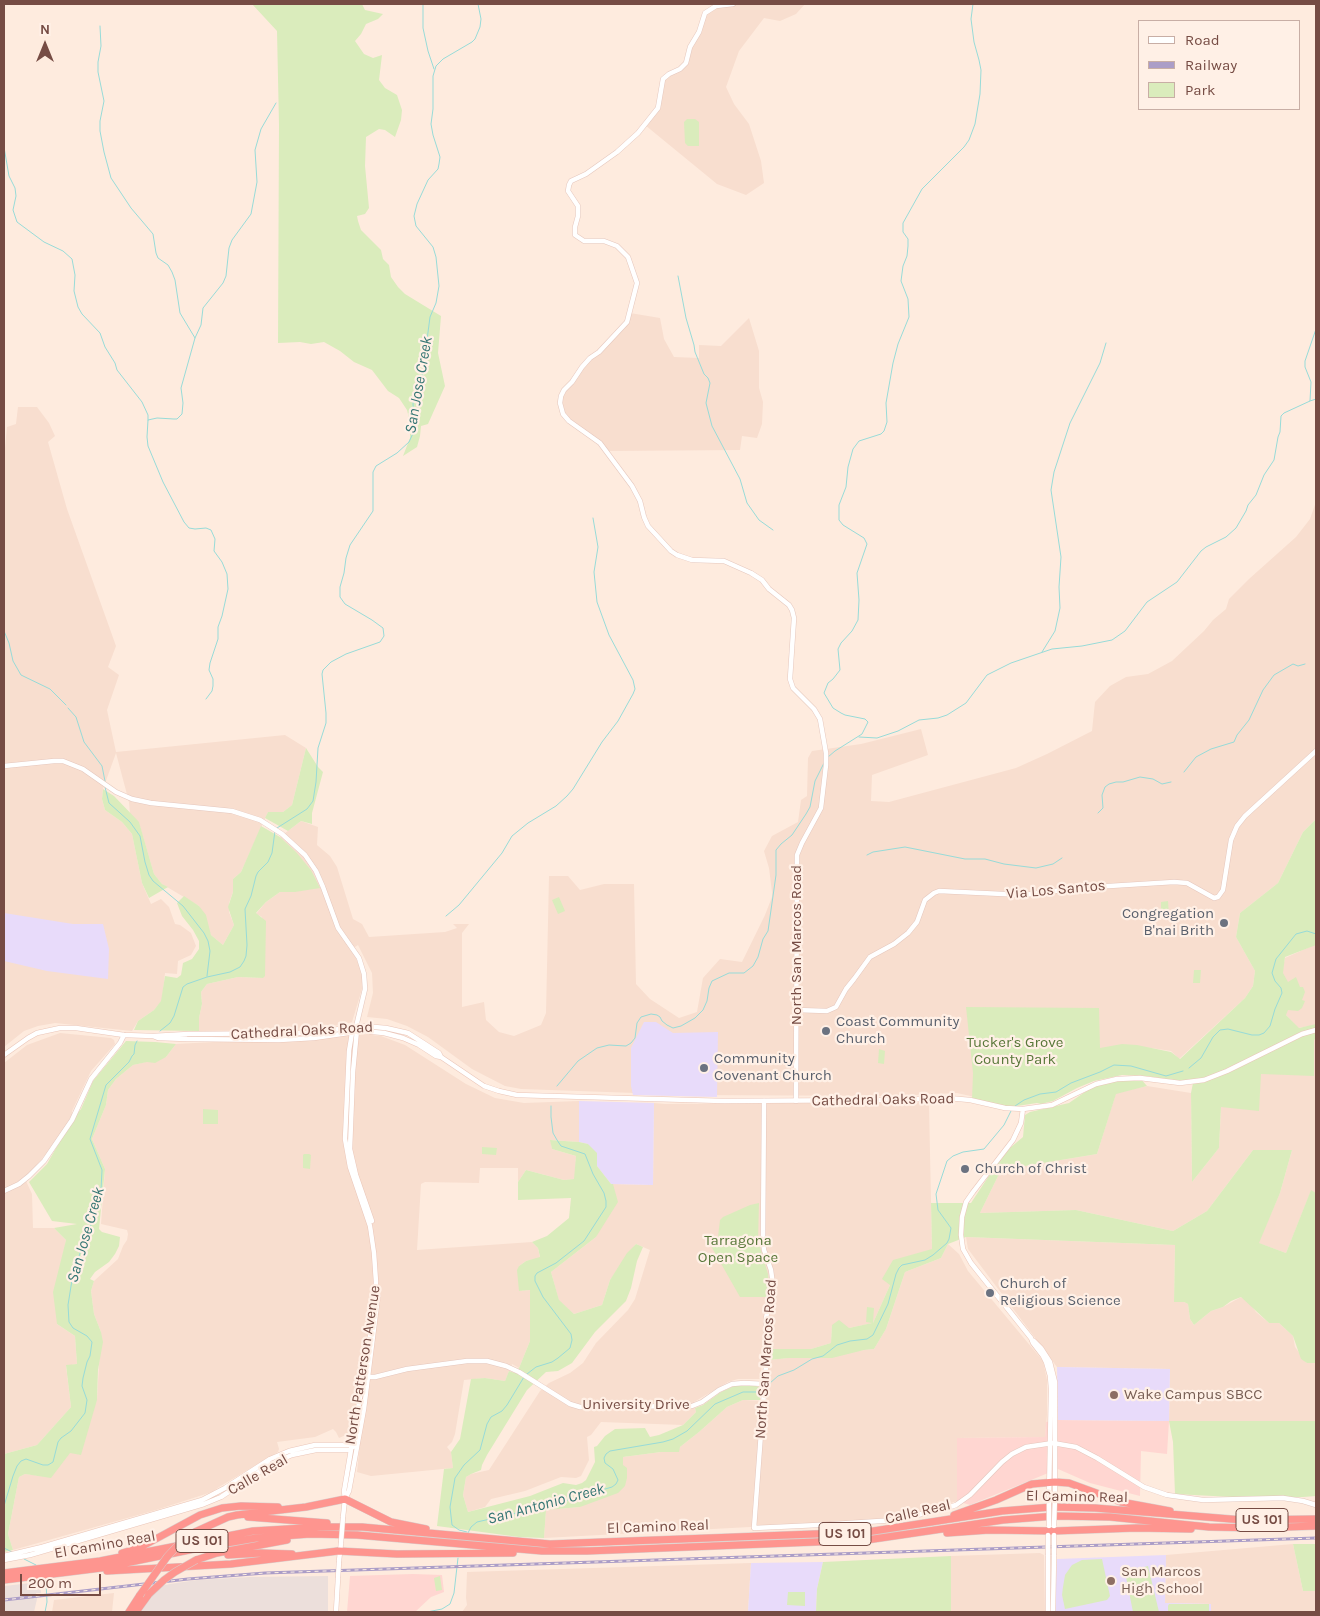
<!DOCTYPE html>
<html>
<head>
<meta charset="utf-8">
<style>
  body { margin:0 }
  #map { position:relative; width:1320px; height:1616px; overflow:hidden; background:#feebde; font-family:Karla,sans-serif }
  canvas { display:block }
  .frame { position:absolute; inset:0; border:5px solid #764c44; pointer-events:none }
  .legend { position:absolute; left:1138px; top:20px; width:162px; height:90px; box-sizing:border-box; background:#fff0e6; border:1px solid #c8aea5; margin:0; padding:6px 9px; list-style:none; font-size:15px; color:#764c44 }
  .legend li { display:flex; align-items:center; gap:10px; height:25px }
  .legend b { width:25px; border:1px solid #c8aea5 }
  .north { position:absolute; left:20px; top:20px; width:50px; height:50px; -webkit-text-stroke:4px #fff0e6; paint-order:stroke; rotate:0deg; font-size:14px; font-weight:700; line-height:20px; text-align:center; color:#764c44 }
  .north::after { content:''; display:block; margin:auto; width:18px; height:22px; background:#764c44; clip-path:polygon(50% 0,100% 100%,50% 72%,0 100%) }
  .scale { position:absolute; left:20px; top:1574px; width:81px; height:22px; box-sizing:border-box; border:2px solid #764c44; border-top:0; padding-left:6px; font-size:15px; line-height:18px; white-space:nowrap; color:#764c44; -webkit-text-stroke:4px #fff0e6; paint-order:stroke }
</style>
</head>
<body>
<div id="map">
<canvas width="1320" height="1616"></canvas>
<div class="frame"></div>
<ul class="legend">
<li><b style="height:6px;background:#fff"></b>Road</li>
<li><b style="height:6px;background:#ab9dc7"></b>Railway</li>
<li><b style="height:14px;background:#daecbc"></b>Park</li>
</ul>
<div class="north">N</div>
<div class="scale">200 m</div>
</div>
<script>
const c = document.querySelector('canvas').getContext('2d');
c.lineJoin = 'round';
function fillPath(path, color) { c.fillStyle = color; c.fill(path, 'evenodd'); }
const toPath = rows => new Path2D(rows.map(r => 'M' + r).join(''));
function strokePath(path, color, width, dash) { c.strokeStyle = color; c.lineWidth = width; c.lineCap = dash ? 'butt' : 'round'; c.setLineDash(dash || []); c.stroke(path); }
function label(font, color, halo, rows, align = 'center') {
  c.font = font + ' Karla,sans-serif'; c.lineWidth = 4.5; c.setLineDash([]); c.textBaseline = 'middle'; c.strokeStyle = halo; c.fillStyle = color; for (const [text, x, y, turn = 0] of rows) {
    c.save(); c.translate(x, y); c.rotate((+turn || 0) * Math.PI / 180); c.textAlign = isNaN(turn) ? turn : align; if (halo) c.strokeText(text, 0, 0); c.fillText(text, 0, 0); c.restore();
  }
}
fillPath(toPath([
  [733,4,805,4,796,14,780,21,764,18,739,51,726,87,734,104,749,124,761,161,764,183,746,195,717,184,645,125,658,108,663,79,684,66,689,52,708,10],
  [630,313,660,318,664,339,674,357,699,358,699,345,721,346,749,318,759,351,759,388,763,402,762,424,757,438,742,436,740,450,606,451,600,443,566,418,561,396,582,367,627,322],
  [18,407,37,407,49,423,55,436,48,442,67,509,116,646,108,667,119,675,107,710,116,752,285,735,306,748,292,805,283,812,268,812,241,872,233,879,233,892,229,903,229,912,234,925,223,945,211,935,199,906,162,884,154,874,139,823,130,814,129,802,116,753,103,789,102,799,105,810,122,822,132,834,142,883,151,904,161,899,169,907,175,924,180,925,191,933,196,946,191,955,178,961,177,974,165,973,162,1001,154,1010,138,1021,132,1031,55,1023,38,1026,24,1031,4,1047,4,459,7,427,16,424],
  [1316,502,1316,819,1303,832,1278,883,1240,913,1236,937,1255,971,1253,986,1245,998,1179,1059,1171,1051,1138,1046,1085,1060,1015,1106,957,1093,894,1096,693,1095,521,1089,505,1086,472,1069,428,1037,407,1026,387,1019,367,1017,373,993,372,973,358,945,352,949,365,979,352,1022,346,1024,306,1030,199,1031,199,1018,202,1004,201,992,207,984,238,977,263,978,262,917,256,914,266,902,280,892,295,892,311,870,280,837,301,821,318,827,317,845,330,856,337,867,353,919,362,924,369,937,445,932,457,928,453,924,469,924,462,933,462,1007,484,1002,486,1020,499,1032,514,1036,541,1025,546,1013,549,876,568,876,580,890,604,884,634,884,636,984,650,999,679,1018,697,1012,703,978,720,959,742,962,765,915,772,897,772,892,769,868,764,851,772,836,798,822,801,800,807,796,808,758,812,751,861,744,921,729,928,755,872,775,871,801,889,802,1016,768,1047,754,1092,731,1095,702,1110,686,1126,677,1148,674,1172,661,1204,631,1213,620,1226,609,1229,599,1249,579,1296,537,1310,519],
  [1314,945,1316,945,1316,1025,1298,1028,1286,1015,1282,973,1285,958],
  [60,1033,111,1038,114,1040,115,1044,91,1071,72,1111,72,1120,64,1133,38,1163,26,1181,32,1194,33,1228,54,1228,66,1240,62,1261,57,1324,75,1336,77,1364,66,1366,71,1407,37,1445,4,1454,4,1063,27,1045],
  [363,1034,381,1036,405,1045,466,1084,495,1098,524,1103,579,1101,579,1142,551,1140,552,1149,576,1156,575,1179,564,1180,526,1170,518,1182,518,1168,480,1168,479,1183,425,1182,421,1184,417,1250,532,1242,538,1248,540,1258,526,1261,519,1266,519,1291,530,1290,530,1341,519,1368,512,1364,505,1381,485,1378,464,1380,455,1434,452,1442,447,1447,451,1452,453,1468,371,1476,357,1472,360,1443,350,1433,339,1438,336,1432,333,1429,315,1437,277,1442,279,1449,278,1452,219,1487,212,1492,156,1510,13,1550,8,1534,19,1477,25,1474,51,1477,97,1400,101,1332,94,1314,91,1291,94,1281,118,1259,123,1246,127,1240,128,1234,127,1230,101,1224,105,1169,92,1139,106,1105,108,1090,116,1079,133,1065,166,1057,176,1044],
  [1316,1038,1316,1193,1311,1191,1286,1253,1258,1243,1280,1193,1292,1150,1253,1150,1207,1211,1173,1231,1076,1210,980,1213,1001,1170,1097,1154,1116,1093,1147,1086,1191,1093,1192,1182,1219,1148,1221,1107,1261,1074],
  [926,1102,929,1105,932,1249,890,1285,873,1323,849,1328,832,1326,831,1343,811,1349,762,1349,761,1379,738,1379,728,1382,694,1402,696,1412,683,1425,601,1422,591,1435,587,1437,589,1460,581,1476,576,1478,561,1477,525,1491,491,1499,485,1507,468,1512,463,1495,466,1477,471,1474,489,1470,540,1391,549,1383,570,1373,583,1363,596,1343,628,1310,635,1299,650,1250,636,1244,610,1280,602,1305,574,1314,559,1301,551,1272,596,1237,613,1184,653,1185,654,1103,665,1104],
  [966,1237,1175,1245,1174,1302,1184,1302,1188,1304,1190,1319,1194,1325,1211,1311,1223,1307,1241,1297,1249,1302,1256,1312,1269,1323,1279,1323,1293,1336,1295,1347,1307,1363,1316,1363,1316,1421,1169,1421,1170,1369,1057,1367,968,1249],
  [948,1244,959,1254,968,1271,1043,1361,1047,1380,1047,1415,1045,1437,957,1438,957,1501,900,1519,544,1538,546,1510,580,1507,623,1465,623,1457,661,1452,678,1452,680,1447,699,1432,727,1407,743,1400,767,1401,769,1360,874,1349,886,1329,905,1272,941,1258],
  [1293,1544,1303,1591,1316,1591,1316,1612,1211,1612,1211,1604,1165,1603,1166,1555],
  [1040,1553,1044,1555,1045,1612,951,1612,951,1556],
  [751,1563,748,1612,462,1612,467,1605,466,1598,467,1572],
  [114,1593,112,1612,52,1612,54,1600]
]), '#f8decf');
fillPath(toPath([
  [1056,1420,1169,1421,1167,1454,1141,1451,1140,1496,1090,1483,1058,1469,970,1505,957,1501,957,1438,1045,1437,1046,1422],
  [413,1574,442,1575,444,1592,431,1597,415,1612,347,1612,350,1576]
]), '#ffd6d1');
fillPath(toPath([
  [328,1576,328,1612,141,1612,150,1597,161,1586,170,1584,197,1580,250,1577],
  [40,1582,41,1593,36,1593,37,1599,34,1612,4,1612,4,1586]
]), '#ecdfdb');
fillPath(toPath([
  [4,913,73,924,103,924,109,949,108,979,47,971,4,961],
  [644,1022,656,1022,673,1033,718,1032,717,1097,633,1095,631,1086,631,1048],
  [579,1101,654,1103,653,1185,611,1184,597,1166,588,1144,579,1142],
  [1057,1367,1170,1369,1169,1421,1058,1420],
  [1166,1555,1165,1603,1211,1604,1211,1612,1055,1612,1057,1559],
  [823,1562,817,1589,816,1612,748,1612,751,1563]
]), '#e8dbfa');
fillPath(toPath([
  [252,4,362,4,365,10,383,14,378,19,366,24,361,34,355,41,364,54,373,58,382,55,379,80,385,88,397,95,402,110,401,120,395,137,385,130,379,129,366,137,365,166,369,208,365,214,357,216,358,221,361,230,381,250,383,259,389,265,391,277,398,287,405,294,441,316,438,353,445,386,428,424,421,426,420,436,417,447,403,456,410,438,410,422,407,410,399,398,388,391,372,370,354,362,340,351,324,342,311,344,300,342,278,343,279,125,277,31],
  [687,119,695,119,699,122,699,146,688,146,685,143,684,122],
  [306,748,318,767,323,772,312,813,312,824,301,821,288,831,265,818,268,812,283,812,292,805],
  [103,789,114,796,139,822,154,874,162,884,168,887,149,898,142,883,132,834,122,822,105,810,102,799],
  [1316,819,1316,945,1285,957,1283,973,1288,982,1296,977,1300,987,1303,987,1305,992,1302,1000,1305,1001,1302,1008,1298,1011,1288,1010,1286,1015,1299,1028,1316,1024,1316,1038,1314,1040,1314,1076,1261,1074,1259,1111,1221,1107,1219,1148,1192,1182,1191,1093,1193,1083,1146,1076,1122,1075,1094,1081,1077,1088,1053,1101,1041,1104,1037,1103,1010,1107,972,1099,973,1073,966,1007,1099,1008,1100,1048,1122,1044,1137,1045,1171,1052,1180,1059,1245,998,1253,986,1255,971,1236,937,1240,913,1278,883,1303,832],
  [261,826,280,837,296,852,311,870,320,888,295,892,280,892,266,902,256,913,266,921,265,976,263,978,238,977,207,984,201,992,202,1004,199,1018,199,1031,134,1030,138,1021,154,1010,161,1001,165,976,177,978,181,975,183,963,192,959,199,949,199,941,193,930,182,916,177,903,184,896,199,906,206,915,211,935,223,945,234,925,228,907,233,892,233,879,241,872],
  [559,897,565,911,558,914,552,900],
  [1168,901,1169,915,1161,916,1161,902],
  [1194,970,1201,970,1200,983,1193,983],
  [126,1041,155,1042,176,1044,166,1057,155,1063,147,1062,133,1065,116,1079,108,1090,106,1105,92,1139,105,1169,99,1229,102,1232,120,1237,119,1246,115,1254,109,1262,95,1272,90,1279,94,1281,91,1291,94,1314,101,1332,103,1342,98,1370,97,1400,81,1455,70,1453,51,1478,25,1474,19,1477,8,1534,13,1550,4,1552,4,1454,37,1445,71,1407,66,1365,77,1364,75,1336,57,1324,53,1292,66,1240,54,1228,77,1224,52,1221,29,1182,47,1164,72,1120,81,1109,93,1081],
  [879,1049,885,1051,884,1064,878,1063],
  [1140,1078,1147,1086,1116,1094,1097,1154,1001,1170,980,1213,1076,1210,1173,1231,1207,1211,1253,1150,1292,1150,1280,1193,1259,1243,1286,1253,1311,1190,1316,1193,1316,1363,1307,1363,1301,1359,1293,1336,1279,1323,1269,1323,1241,1297,1231,1301,1223,1307,1211,1311,1194,1325,1190,1319,1188,1304,1184,1302,1174,1302,1175,1245,966,1237,948,1244,941,1258,905,1272,886,1329,874,1349,864,1350,832,1358,789,1358,769,1360,770,1349,811,1349,831,1343,832,1325,839,1320,849,1328,872,1323,866,1322,867,1307,874,1308,873,1323,890,1285,882,1279,893,1260,932,1249,931,1203,971,1203,1004,1153,1023,1137,1025,1115,1030,1112,1069,1103,1098,1083],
  [203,1109,218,1110,218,1124,203,1124],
  [550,1140,579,1142,588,1144,597,1153,597,1166,611,1184,613,1184,618,1202,596,1237,551,1272,559,1300,574,1314,602,1305,610,1280,627,1253,636,1244,643,1247,637,1261,631,1288,626,1301,595,1332,572,1363,558,1371,546,1372,527,1390,487,1455,482,1465,481,1470,471,1474,466,1477,463,1495,468,1512,530,1496,563,1483,576,1485,582,1483,586,1480,595,1462,594,1447,597,1446,605,1436,615,1429,645,1428,650,1437,659,1435,683,1425,696,1412,695,1408,703,1405,721,1392,734,1386,751,1385,760,1387,760,1400,743,1400,727,1407,699,1432,680,1447,679,1452,661,1452,623,1457,623,1465,627,1468,627,1478,625,1486,618,1493,580,1507,546,1510,544,1538,519,1537,437,1526,444,1469,453,1468,451,1452,460,1439,471,1379,485,1378,505,1381,509,1371,515,1373,519,1368,530,1341,530,1290,519,1291,517,1270,519,1266,526,1261,540,1257,538,1248,532,1242,547,1236,569,1218,571,1198,518,1200,518,1182,526,1170,564,1180,574,1179,576,1156,552,1149],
  [482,1147,497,1148,496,1155,482,1154],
  [304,1154,309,1154,311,1155,310,1169,303,1168,303,1155],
  [759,1203,758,1241,768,1274,769,1290,767,1297,740,1297,711,1246,718,1237,720,1220,723,1217,750,1205],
  [1169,1421,1316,1421,1316,1496,1303,1497,1251,1498,1175,1494,1173,1442],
  [1293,1544,1316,1544,1316,1591,1303,1591],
  [951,1556,951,1612,816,1612,817,1589,823,1562],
  [1102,1559,1110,1596,1107,1600,1065,1609,1062,1595,1063,1587,1065,1575,1072,1565,1082,1560],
  [1148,1566,1159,1612,1133,1612,1125,1572],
  [440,1576,442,1590,436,1591,434,1578],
  [788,1592,805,1592,805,1606,787,1605],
  [1169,1604,1209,1604,1209,1612,1168,1612,1168,1606]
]), '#daecbc');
strokePath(toPath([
  [423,4,423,28,428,51,434,69],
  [100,26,101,46,98,62,98,72,104,101,100,121,100,131,104,152,111,178,131,208,153,234,156,253,158,258,168,265,172,272,175,280,180,313,195,338,181,388,183,403,182,414,177,419,174,419,157,418,148,420,147,437,148,446,163,482,184,522,189,528,195,529,206,528,211,530,215,539,214,551,222,562,227,574,228,589,222,616,218,627,218,639,210,663,209,670,213,679,213,686,212,691,206,699],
  [4,147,9,176,15,188,16,196,13,210,17,222,44,242,63,251,72,259,75,275,74,291,78,307,82,314,100,333,105,347,115,363,117,370,142,402,148,415,148,420],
  [678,276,686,318,694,345,695,352,704,374,708,378,710,383,706,403,712,426,740,479,747,503,759,520,773,530],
  [195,338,201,325,203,308,223,283,226,276,229,248,232,240,251,214,257,182,255,150,261,129,276,103],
  [1310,401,1316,399],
  [4,631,9,643,13,661,21,675,50,689,66,705],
  [1042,652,1055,631,1060,608,1059,587,1061,557,1051,490,1054,472,1070,423,1100,363,1106,343],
  [68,708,76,717,84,742,102,766,105,781],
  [859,737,877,738,898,731,919,720,938,718,947,715,966,703,987,675,1011,663,1052,649,1082,646,1112,640,1125,631,1147,602,1177,582,1201,551,1206,547,1226,537,1236,528,1246,511,1248,505,1256,495,1264,475,1274,460,1278,437,1280,432,1281,416,1284,413,1310,401,1311,382,1305,367,1305,361,1316,329],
  [828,757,835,751,862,734,868,722,865,719,845,715,841,713,833,708,824,693,828,683,833,679,840,670,838,649,841,643,852,631,858,620,859,600,857,573,867,544,864,538,843,525,839,520,839,505,846,487,848,467,853,449,859,441,881,434,884,431,887,422,886,403,893,363,898,344,909,317,908,299,901,281,903,266,907,256,908,246,908,239,903,232,903,223,922,189,964,147,969,140,975,124,980,94,981,70,979,60,974,42,971,19,973,4],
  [1184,772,1196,757,1211,749,1234,742,1237,735,1249,720,1263,690,1274,675,1293,664,1298,666,1305,664],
  [105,787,109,803,130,822,140,836,145,862,149,875,153,881,183,906,204,933,208,941,210,951,207,976],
  [1098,813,1103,808,1102,795,1105,787,1109,784,1116,782,1123,782,1140,777,1153,779,1162,784,1171,782],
  [277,828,307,809,313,801,316,782,318,748,326,723,326,713,322,674,323,670,331,662,346,654,380,642,384,636,383,628,372,620,345,604,340,597,340,587,344,573,346,558,350,545,373,511,373,472,376,466,397,453,409,442,415,429,413,404,414,397,422,378,430,317,436,303,439,286,436,257,433,247,416,226,414,216,417,204,428,180,438,169,439,164,440,157,433,135,431,124,433,109,433,76,436,66,443,59,472,42,475,39,480,27,481,19,478,4],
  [867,855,873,852,905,847,965,859,985,859,1004,864,1036,868,1053,864,1062,858],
  [446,916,459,905,502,853,512,836,528,823,556,806,567,796,573,789,602,742,618,721,633,694,635,689,633,680,609,635,597,602,594,572,598,547,593,518],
  [160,1031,170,1023,174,1016,183,987,187,984,207,977,230,972,240,967,244,961,246,956,247,945,245,909,251,896,256,876,258,872,268,862,272,853,275,831],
  [1189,1068,1201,1058,1213,1037,1220,1030,1228,1029,1252,1035,1259,1035,1264,1033,1270,1026,1275,1009,1282,993,1281,988,1275,981,1272,973,1276,959,1296,934,1307,931,1316,934],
  [557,1086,578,1061,597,1048,609,1045,626,1046,631,1043,635,1038,637,1023,641,1017,651,1014,657,1015,660,1017,662,1021,667,1025,673,1028,681,1026,695,1018,703,1010,707,1001,709,988,712,981,729,973,744,973,753,966,758,957,763,939,768,931,776,875,776,850,781,844,792,835,806,814,810,807,815,781,824,763],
  [1015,1106,1024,1100,1040,1094,1056,1092,1071,1083,1100,1072,1114,1065,1131,1066,1166,1076,1183,1071],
  [527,1374,536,1367,552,1362,558,1358,570,1348,572,1340,571,1334,543,1297,535,1281,535,1276,537,1273,556,1263,584,1241,606,1207,606,1201,604,1193,593,1174,585,1154,561,1146,557,1140,553,1133,551,1117,551,1106],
  [766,1391,770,1383,778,1376,794,1370,812,1359,823,1356,837,1345,850,1341,867,1339,873,1335,888,1304,896,1274,899,1268,902,1265,925,1260,933,1255,947,1243,949,1239,951,1228,938,1210,936,1194,947,1161,953,1156,963,1152,984,1149,1004,1125,1011,1111],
  [4,1506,13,1476,17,1466,21,1461,26,1459,43,1465,48,1465,53,1462,58,1442,61,1438,71,1431,85,1413,87,1400,82,1386,83,1378,87,1362,90,1356,92,1342,87,1336,73,1328,69,1322,68,1305,72,1280,83,1243,94,1218,101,1190,102,1170,90,1139,106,1085,129,1062,132,1056,134,1054,135,1045,137,1041],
  [467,1532,459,1530,452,1525,450,1507,455,1478,464,1465,480,1450,487,1424,491,1417,502,1411,507,1405,524,1377],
  [468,1533,471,1527,477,1522,547,1506,612,1487,616,1484,618,1480,613,1469,605,1463,604,1458,606,1454,610,1451,663,1442,673,1439,687,1431,715,1404,743,1392,762,1392],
  [4,1548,12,1552],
  [24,1559,36,1565],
  [43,1577,46,1583,47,1602,45,1612],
  [427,1612,442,1609,450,1604,454,1593,458,1558]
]), '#97dbd8', 1);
const tertiary = toPath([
  [733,4,716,6,705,13,699,32,690,47,686,63,680,69,669,74,663,79,658,108,638,133,617,152,586,174,571,181,569,185,568,191,578,206,578,216,575,227,575,235,584,241,604,241,617,246,628,257,637,283,627,322,599,352,590,358,582,367,572,382,564,390,561,396,560,403,563,414,569,421,600,443,632,486,640,501,644,517,648,526,671,551,677,555,692,560,724,561,751,573,762,580,769,589,789,605,792,610,794,618,790,679,793,688,814,709,820,719,826,753,826,765,821,808,802,843,797,855,796,1101],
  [4,766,54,761,63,761,83,769,116,792,132,799,151,803,232,811,260,820,282,834,305,855,316,871,323,887,338,928,359,958,364,974,365,989,356,1027],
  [796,1010,827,1011,836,1007,846,989,854,979,870,957,894,944,908,933,917,922,925,900,934,893,939,891,1024,895,1077,888,1174,882,1187,883,1214,898,1218,897,1223,890,1231,840,1237,826,1245,816,1316,751],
  [764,1101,763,1240,764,1250,771,1270,773,1285,766,1318,766,1365,754,1528,818,1525,896,1520,947,1508,956,1505,970,1495,1002,1462,1012,1454,1026,1447,1053,1443,1076,1447,1097,1458,1144,1487,1167,1495,1203,1500,1283,1498,1303,1501,1316,1505],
  [4,1191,19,1184,29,1176,44,1161,72,1120,91,1079,120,1043,124,1035],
  [365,1377,375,1377,407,1369,467,1361,487,1361,506,1366,519,1372,570,1404,580,1407,692,1406,702,1402,719,1390,732,1384,744,1383,765,1384]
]);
const secondary = toPath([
  [357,1030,353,1072,350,1149,356,1175,372,1221],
  [153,1036,158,1038,187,1039,279,1040,314,1038,362,1031,384,1033,403,1038,419,1045,436,1056,441,1057,484,1086,499,1091,517,1095,723,1101,888,1100,948,1098,970,1100,1005,1108,1023,1109,1052,1105,1096,1084,1117,1079,1140,1078,1180,1083,1204,1080,1227,1071,1302,1034,1316,1030],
  [4,1055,28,1038,37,1033,60,1028,76,1028,124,1035,153,1036,188,1034,309,1033,363,1026,386,1028,408,1033,439,1053,441,1057],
  [1023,1109,1021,1123,1013,1140,973,1192,966,1202,962,1217,961,1235,963,1249,971,1263,1031,1338,1033,1343,1043,1356,1046,1362,1050,1376,1051,1389,1049,1496],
  [1034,1341,1041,1348,1050,1362,1055,1382,1055,1496],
  [345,1499,349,1491,364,1409,378,1296],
  [343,1517,345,1499,344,1491,368,1350,375,1300,376,1282,374,1253,370,1226,350,1167,345,1139,349,1051,352,1033,356,1027],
  [4,1556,42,1547,202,1500,225,1488,270,1459,289,1451,315,1445,351,1445,353,1447],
  [4,1560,30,1555,204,1504,221,1497,271,1464,292,1455,316,1450,351,1450],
  [339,1561,341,1543],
  [336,1612,338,1578],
  [1048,1612,1048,1555],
  [1053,1612,1054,1555]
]);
const motorway = toPath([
  [954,1515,996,1500,1032,1484,1055,1482,1069,1483,1121,1502,1170,1511],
  [248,1517,327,1523],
  [195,1532,228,1517,237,1515,306,1507,345,1499,391,1522,426,1529],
  [947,1533,989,1530,1054,1531,1136,1528,1191,1529],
  [122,1553,139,1548,200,1515,222,1508,241,1506,278,1507],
  [228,1555,261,1553,292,1554],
  [196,1560,217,1553,287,1540],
  [107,1571,231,1564,338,1551,397,1554,513,1553],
  [4,1573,100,1561,253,1531,320,1527,362,1527,550,1544,867,1532,1002,1511,1052,1507,1095,1508,1243,1520,1316,1519],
  [4,1580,101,1568,209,1546,256,1538,310,1534,357,1535,542,1551,587,1551,867,1540,1003,1520,1055,1516,1110,1517,1209,1527,1258,1528,1316,1526],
  [129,1612,140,1595],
  [136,1612,149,1594]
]);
strokePath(tertiary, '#e5c7bd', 5.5);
strokePath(secondary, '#eac6b9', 5.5);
strokePath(motorway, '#d9cdcb', 8);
strokePath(tertiary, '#fff', 4.5);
strokePath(secondary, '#fff', 4.5);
strokePath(motorway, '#fe958f', 7);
const rail = toPath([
  [4,1600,188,1579,265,1573,1316,1538]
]);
strokePath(rail, '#ab9dc7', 3);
strokePath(rail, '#fff0e6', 1, [4]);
const secondaryBridge = toPath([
  [1049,1526,1049,1496],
  [1054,1526,1055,1496],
  [341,1543,343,1517],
  [1048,1555,1048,1535],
  [1054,1555,1054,1535],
  [338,1578,339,1561]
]);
const motorwayBridge = toPath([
  [149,1594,164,1580,175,1572,196,1560],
  [140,1595,167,1557,181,1542,195,1532]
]);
strokePath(secondaryBridge, '#eac6b9', 5.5, []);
strokePath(motorwayBridge, '#d9cdcb', 8, []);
strokePath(secondaryBridge, '#fff', 4.5);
strokePath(motorwayBridge, '#fe958f', 7);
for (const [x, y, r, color] of [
  [1224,923,5,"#6b7280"],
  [826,1031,5,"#6b7280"],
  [704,1068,5,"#6b7280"],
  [965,1169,5,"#6b7280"],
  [990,1293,5,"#6b7280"],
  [1114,1395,5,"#8d6e63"],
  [1111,1581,5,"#8d6e63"]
]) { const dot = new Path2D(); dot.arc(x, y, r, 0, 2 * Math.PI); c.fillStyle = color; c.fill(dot); strokePath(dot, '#fff0e6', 2); }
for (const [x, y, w] of [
  [1262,1520,52],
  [845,1534,52],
  [202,1541,52]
]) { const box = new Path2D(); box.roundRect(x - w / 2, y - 11.5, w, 23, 4); c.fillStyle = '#fff0e6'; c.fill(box); strokePath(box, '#764c44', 1); }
label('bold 14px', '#764c44', null, [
  ["US 101",1262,1520],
  ["US 101",845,1534],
  ["US 101",202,1541]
]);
label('15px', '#764c44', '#fff0e6', [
  ["Via Los Santos",1056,890,-5],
  ["North San Marcos Road",797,945,-90],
  ["Cathedral Oaks Road",302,1031,-3],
  ["Cathedral Oaks Road",883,1100,-1],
  ["North San Marcos Road",766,1359,-86],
  ["North Patterson Avenue",363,1365,-81],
  ["University Drive",636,1405],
  ["Calle Real",258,1475,-30],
  ["El Camino Real",1077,1497,1],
  ["Calle Real",918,1512,-13],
  ["El Camino Real",658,1527,-2],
  ["El Camino Real",105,1545,-10]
]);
label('15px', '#5b616d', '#fff0e6', [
  ["Congregation",1214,914,"right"],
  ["B'nai Brith",1214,931,"right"],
  ["Coast Community",836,1022],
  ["Church",836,1039],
  ["Community",714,1059],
  ["Covenant Church",714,1076],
  ["Church of Christ",975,1169],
  ["Church of",1000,1284],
  ["Religious Science",1000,1301]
], 'left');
label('15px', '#587739', '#fff0e6', [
  ["Tucker's Grove",1015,1043],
  ["County Park",1015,1060],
  ["Tarragona",738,1241],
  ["Open Space",738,1258]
]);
label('15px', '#785e54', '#fff0e6', [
  ["Wake Campus SBCC",1124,1395],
  ["San Marcos",1121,1572],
  ["High School",1121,1589]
], 'left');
label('italic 16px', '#357674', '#fff0e6', [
  ["San Jose Creek",419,385,-80],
  ["San Jose Creek",86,1235,-74],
  ["San Antonio Creek",546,1504,-15]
]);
</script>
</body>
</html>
